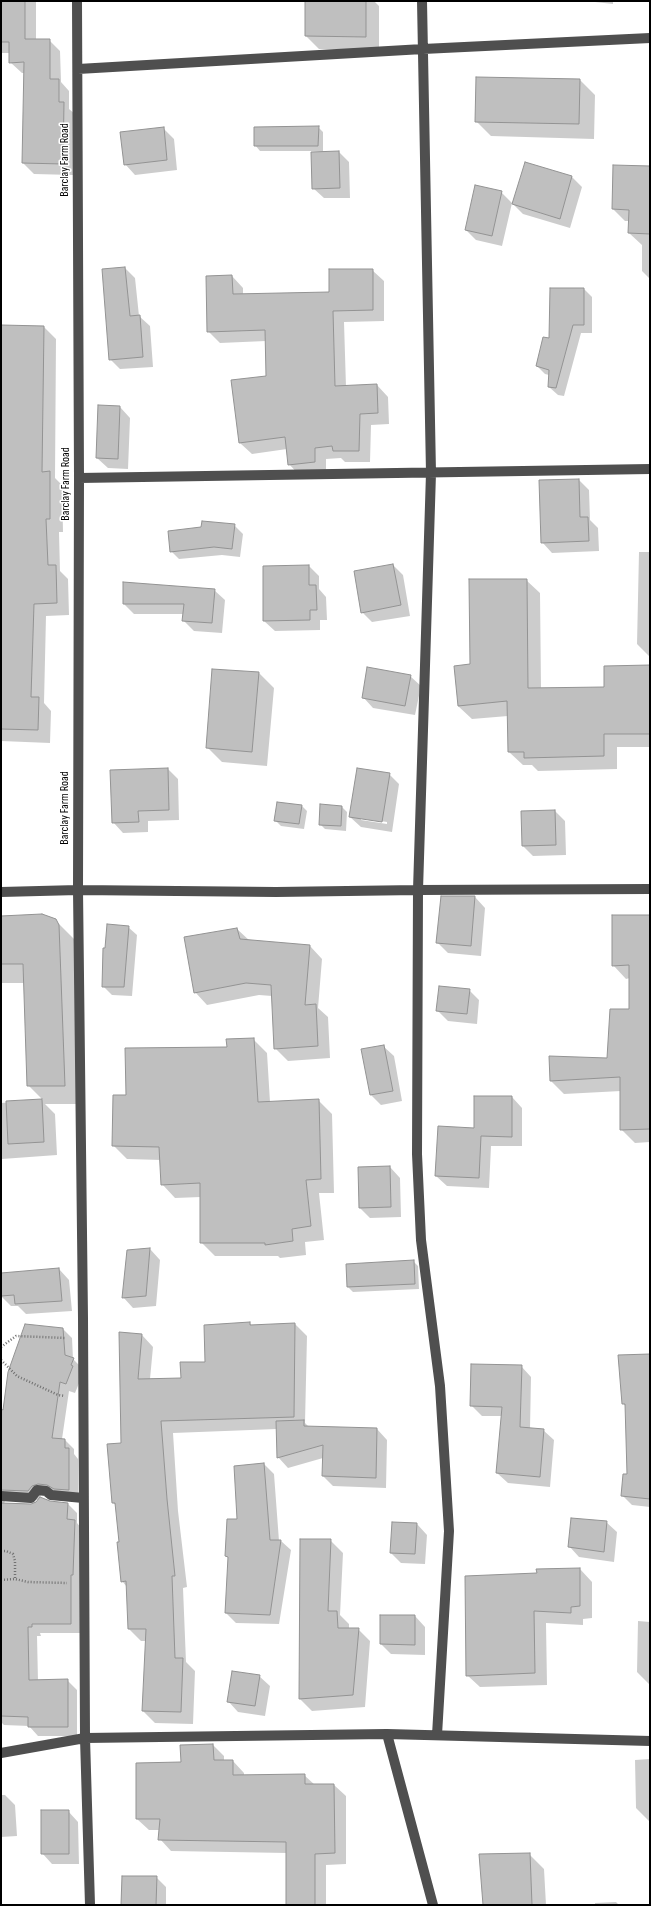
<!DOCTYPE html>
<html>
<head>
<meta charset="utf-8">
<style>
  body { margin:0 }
  #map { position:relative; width:651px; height:1906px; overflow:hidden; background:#fff; font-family:"Sofia Sans Condensed",sans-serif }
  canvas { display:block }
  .frame { position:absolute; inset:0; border:2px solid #000; pointer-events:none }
</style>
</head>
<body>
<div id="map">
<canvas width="651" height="1906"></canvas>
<div class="frame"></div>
</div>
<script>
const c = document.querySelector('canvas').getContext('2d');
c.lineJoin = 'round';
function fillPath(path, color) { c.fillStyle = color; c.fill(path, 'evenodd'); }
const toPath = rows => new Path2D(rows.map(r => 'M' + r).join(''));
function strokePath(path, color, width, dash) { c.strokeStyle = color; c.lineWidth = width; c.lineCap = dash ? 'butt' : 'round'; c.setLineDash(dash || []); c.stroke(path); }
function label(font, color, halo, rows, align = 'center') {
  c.font = font + ' "Sofia Sans Condensed",sans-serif'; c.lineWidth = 3; c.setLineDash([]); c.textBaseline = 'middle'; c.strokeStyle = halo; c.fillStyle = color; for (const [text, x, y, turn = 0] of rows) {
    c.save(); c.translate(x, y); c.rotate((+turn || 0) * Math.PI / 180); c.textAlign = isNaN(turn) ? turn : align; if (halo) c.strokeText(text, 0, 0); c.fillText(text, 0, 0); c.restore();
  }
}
fillPath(toPath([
  [1,1,36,1,36,40,49,40,60,51,61,82,69,91,69,109,75,114,73,175,34,174,23,163,25,73,22,73,10,62,10,53,1,53],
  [306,1,374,1,379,6,379,50,319,49,306,36],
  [586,1,613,1,613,4],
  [580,80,595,95,594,139,491,136,476,121],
  [318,127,323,132,323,151,260,151,255,145],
  [163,128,174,139,177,170,135,175,125,164],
  [339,152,349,162,350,198,324,198,313,188,312,153],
  [526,163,572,177,582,187,570,228,523,214,513,204],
  [650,167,650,279,642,271,642,245,629,233,629,221,625,221,613,209],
  [501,192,512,203,502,246,476,240,466,230],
  [125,268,135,278,139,316,150,326,153,367,120,369,110,359],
  [372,270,384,281,384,321,344,322,346,387,377,385,388,397,389,424,371,425,370,462,345,462,341,458,326,459,326,474,300,476,289,464,287,449,252,454,240,443,267,377,266,341,220,343,208,331,232,276,243,288,243,295,330,293],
  [584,289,592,297,592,333,581,333,564,396,558,395,549,387,549,375,545,374,537,366,550,340],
  [1,325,2,326,44,327,56,339,55,478,62,485,63,532,59,532,60,571,68,579,69,615,46,616,44,703,51,711,50,743,1,741],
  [99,406,120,407,130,418,128,469,108,468,97,458],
  [579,480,589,490,590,520,598,528,599,551,552,553,542,542],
  [234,525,243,534,240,557,222,555,179,559,171,551],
  [639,552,650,552,650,657,637,644],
  [393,565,403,575,410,616,372,622,362,612],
  [309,566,319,576,319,589,326,597,327,620,320,620,320,630,275,631,264,621],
  [526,580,540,593,541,689,605,688,650,666,650,747,617,747,617,769,538,771,532,765,523,765,509,752,508,716,472,719,458,706,471,665],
  [214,590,225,600,222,633,194,631,183,620,184,614,134,614,124,604],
  [213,670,259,673,274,688,267,766,222,762,207,747],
  [410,676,421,686,415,715,373,708,363,697],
  [168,769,178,779,179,820,148,821,148,832,123,833,113,822],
  [389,774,399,784,392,832,361,827,350,817],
  [361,818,387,822,387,824,361,820],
  [302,806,307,811,304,829,281,826,276,821],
  [321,806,342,807,347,812,346,831,325,829,320,824],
  [555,811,565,821,566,855,533,856,523,846],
  [475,897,485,908,481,956,448,953,437,942],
  [650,916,650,1142,635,1143,621,1129,621,1091,564,1094,551,1081,608,1059,630,1010,630,978,626,979,613,965],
  [1,917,55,920,74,939,83,1104,45,1104,55,1114,57,1155,2,1159,1,1163,1,1103,43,1100,28,1085,25,983,1,983],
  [128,927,137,935,132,996,112,995,103,986],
  [237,929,250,941,310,946,322,959,318,1008,328,1017,330,1058,288,1061,275,1048,272,996,259,995,207,1005,195,992],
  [469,990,479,1000,477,1024,448,1021,438,1011],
  [253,1039,267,1053,270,1102,318,1100,332,1114,334,1193,319,1193,324,1240,305,1242,306,1255,280,1258,278,1256,215,1256,201,1242,201,1197,175,1198,162,1184,161,1160,127,1159,113,1145,127,1096,228,1048],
  [383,1046,394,1056,402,1101,381,1105,371,1095],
  [475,1097,512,1097,522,1108,522,1146,491,1146,489,1188,447,1186,436,1176,475,1129],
  [390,1167,400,1178,401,1217,370,1218,360,1208,359,1168],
  [150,1249,160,1260,156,1306,133,1308,123,1297,127,1251],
  [413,1261,418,1266,419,1289,353,1292,348,1287],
  [59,1269,69,1280,72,1311,26,1314,18,1306,11,1306,1,1296,1,1274],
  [250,1323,252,1326,295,1324,307,1336,305,1423,310,1428,377,1429,387,1440,386,1488,333,1486,323,1476,323,1458,288,1468,278,1457,277,1429,173,1433,178,1511,187,1587,183,1588,186,1662,195,1671,193,1724,155,1723,143,1711,146,1641,141,1641,129,1629,127,1587,122,1581,117,1506,113,1503,122,1444,142,1335,153,1347,150,1379,182,1379,206,1364,205,1326],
  [63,1329,72,1338,73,1359,82,1368,82,1376,75,1393,69,1391,62,1439,65,1440,74,1449,74,1454,78,1459,78,1499,41,1495,39,1498,50,1502,68,1504,77,1513,77,1523,83,1530,80,1633,40,1633,41,1636,37,1636,38,1681,67,1680,77,1690,77,1736,38,1736,29,1726,4,1725,1,1722,1,1412,4,1411],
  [11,1498,39,1500,31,1505,4,1504,5,1501],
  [650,1355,650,1507,632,1505,622,1495,628,1475,626,1407,623,1403],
  [521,1366,531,1377,530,1429,543,1430,554,1440,550,1487,508,1483,497,1473,502,1416,482,1416,471,1405],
  [264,1464,274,1474,279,1541,281,1541,291,1550,279,1624,236,1623,226,1613,229,1558,226,1556],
  [606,1522,617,1532,614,1562,579,1557,569,1546],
  [417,1524,427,1535,425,1564,401,1563,391,1553],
  [301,1540,330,1540,343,1553,340,1615,349,1624,349,1629,358,1629,370,1641,365,1707,312,1711,300,1699],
  [580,1569,592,1582,592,1618,583,1619,583,1625,546,1623,547,1685,480,1687,467,1675,538,1574,537,1570],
  [381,1616,415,1616,425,1627,425,1655,391,1654,381,1644],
  [638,1621,650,1622,650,1685,637,1672],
  [259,1676,270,1686,265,1716,238,1712,228,1701],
  [213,1745,224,1756,224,1761,233,1761,244,1773,244,1776,304,1775,315,1785,334,1785,346,1796,346,1864,326,1865,326,1905,287,1905,287,1853,171,1851,160,1839,160,1830,149,1830,137,1819,182,1763],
  [650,1759,650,1822,636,1808,635,1760],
  [1,1795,5,1795,15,1805,17,1836,1,1837],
  [68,1811,78,1822,79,1864,52,1864,42,1853],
  [529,1854,544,1869,546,1905,484,1905],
  [156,1877,166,1887,166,1905,122,1905],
  [616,1902,619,1905,595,1905,595,1903]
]), '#0003');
const building = toPath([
  [1,1,25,1,25,39,50,39,50,79,59,79,59,102,64,102,63,164,22,163,24,62,9,63,9,42,1,42,1,1],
  [305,1,366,1,366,37,305,36,305,1],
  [476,77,580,79,579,124,475,122,476,77],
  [319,126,318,146,254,146,254,127,319,126],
  [164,127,167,160,124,165,120,132,164,127],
  [339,151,340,188,312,189,311,152,339,151],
  [525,162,572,176,560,219,512,204,525,162],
  [613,165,650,166,650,234,628,233,629,210,612,209,613,165],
  [475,185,502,191,492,236,465,230,475,185],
  [125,267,130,316,140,315,143,357,109,360,102,269,125,267],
  [329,269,373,269,373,310,333,311,335,386,377,384,378,413,360,414,359,451,333,451,332,446,315,448,315,462,288,465,285,437,239,443,231,380,266,376,265,330,207,332,206,276,232,275,233,294,329,292,329,269],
  [550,288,584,288,584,325,573,325,556,388,548,387,549,370,536,366,543,337,549,338,550,288],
  [1,325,44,326,42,472,50,471,50,519,46,519,48,565,56,565,57,603,34,604,31,697,39,697,38,730,1,729,1,325],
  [98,405,120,406,118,459,96,458,98,405],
  [579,479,580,517,588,517,589,541,541,543,539,480,579,479],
  [202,521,235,524,232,549,214,547,170,552,168,531,201,527,202,521],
  [393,564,401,605,361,613,354,571,393,564],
  [309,565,309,585,316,585,317,610,310,610,310,620,263,621,263,566,309,565],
  [469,579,527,579,528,688,604,687,604,666,650,665,650,734,604,734,604,756,524,758,524,752,508,752,507,701,458,706,454,666,470,664,469,579],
  [123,582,215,589,212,623,182,621,184,604,123,604,123,582],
  [367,667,411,675,405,706,362,698,367,667],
  [212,669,259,672,252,752,206,748,212,669],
  [168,768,169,810,138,811,139,822,112,823,110,770,168,768],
  [357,768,390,773,382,822,349,817,357,768],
  [277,802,302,805,299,824,274,821,277,802],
  [320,804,342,806,341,826,319,825,320,804],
  [555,810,556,845,522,846,521,811,555,810],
  [441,896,475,896,471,946,436,943,441,896],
  [42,914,56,919,59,925,65,1086,27,1086,23,964,1,964,1,916,42,914],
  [612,915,650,915,650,1129,620,1130,620,1077,550,1081,549,1056,607,1058,610,1009,629,1009,629,965,612,966,612,915],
  [107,924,129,926,124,987,102,987,103,948,105,948,107,924],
  [237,928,240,939,310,945,305,1005,316,1004,318,1046,274,1049,271,985,246,983,194,993,184,937,237,928],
  [439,986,470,989,467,1014,436,1011,439,986],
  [254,1038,258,1102,319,1099,321,1179,306,1180,311,1226,292,1229,293,1241,265,1245,265,1243,200,1243,200,1183,161,1185,159,1147,112,1146,113,1095,126,1095,125,1048,227,1047,226,1039,254,1038],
  [384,1045,393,1091,370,1095,361,1049,384,1045],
  [474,1096,512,1096,512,1137,481,1136,479,1178,435,1176,438,1126,474,1128,474,1096],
  [42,1099,44,1142,8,1144,6,1101,42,1099],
  [390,1166,391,1207,359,1208,358,1167,390,1166],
  [150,1248,146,1296,122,1298,127,1250,150,1248],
  [414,1260,415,1284,347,1287,346,1264,414,1260],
  [59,1268,62,1301,15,1304,14,1295,1,1296,1,1273,59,1268],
  [250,1322,250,1325,295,1323,294,1417,161,1421,167,1499,175,1576,172,1576,175,1658,183,1658,181,1712,142,1711,146,1629,128,1629,126,1581,121,1582,117,1542,119,1542,115,1503,112,1503,107,1444,121,1443,119,1332,142,1334,138,1379,181,1378,180,1362,205,1362,204,1325,250,1322],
  [25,1324,63,1328,65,1355,74,1358,71,1365,73,1366,66,1384,60,1382,52,1438,65,1439,65,1448,69,1448,69,1490,54,1489,47,1485,38,1484,32,1486,28,1491,1,1490,1,1409,3,1410,8,1372,25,1324],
  [650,1354,650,1499,621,1496,623,1474,627,1474,625,1404,622,1404,618,1355,650,1354],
  [471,1364,522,1365,520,1427,544,1429,540,1477,496,1473,502,1407,470,1406,471,1364],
  [304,1420,304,1426,377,1428,376,1478,322,1476,323,1445,277,1458,276,1421,304,1420],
  [264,1463,270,1540,281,1540,270,1615,225,1613,228,1557,225,1556,227,1519,237,1519,234,1466,264,1463],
  [40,1497,50,1501,68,1503,67,1519,75,1520,73,1575,71,1575,71,1624,32,1624,32,1627,28,1627,29,1680,68,1679,68,1727,28,1727,28,1717,1,1716,1,1503,31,1504,36,1502,40,1497],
  [571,1518,607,1521,604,1552,568,1547,571,1518],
  [392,1522,417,1523,415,1554,390,1553,392,1522],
  [300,1539,331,1539,328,1611,337,1611,338,1628,359,1628,353,1695,299,1699,300,1539],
  [580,1568,580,1606,571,1607,571,1613,534,1611,535,1673,466,1676,465,1576,537,1573,536,1569,580,1568],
  [380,1615,415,1615,415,1645,380,1644,380,1615],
  [232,1671,260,1675,255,1706,227,1702,232,1671],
  [213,1744,214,1760,233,1760,233,1775,305,1774,305,1784,334,1784,335,1853,315,1854,315,1905,286,1905,286,1842,158,1840,160,1819,136,1819,136,1763,181,1762,180,1745,213,1744],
  [41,1810,69,1810,69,1854,41,1854,41,1810],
  [530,1853,532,1905,483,1905,479,1854,530,1853],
  [122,1876,157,1876,156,1905,121,1905,122,1876]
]);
fillPath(building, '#bfbfbf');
strokePath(building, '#939393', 1);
strokePath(toPath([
  [1,1347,16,1336,65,1338],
  [1,1360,17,1376,58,1395,65,1396],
  [1,1551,6,1551,13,1554,15,1561,15,1579],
  [1,1580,15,1579,28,1582,67,1583]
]), '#717171', 2.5, [1, 2]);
strokePath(toPath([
  [78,69,423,49,650,38],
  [79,478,650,469],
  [1,892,78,890,79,478,77,1],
  [1,1496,31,1498,37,1490,46,1491,51,1495,83,1498],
  [387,1734,433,1905],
  [437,1735,449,1531,440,1386,421,1240,417,1154,418,890,650,889],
  [1,1753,85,1738,387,1734,650,1741],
  [90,1905,85,1738,83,1318,78,890,276,892,418,890,431,473,422,1]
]), '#4f4f4f', 10);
label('12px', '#000', '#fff', [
  ["Barclay Farm Road",65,160,-90],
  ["Barclay Farm Road",66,484,-90],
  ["Barclay Farm Road",65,808,-90]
]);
</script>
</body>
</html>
